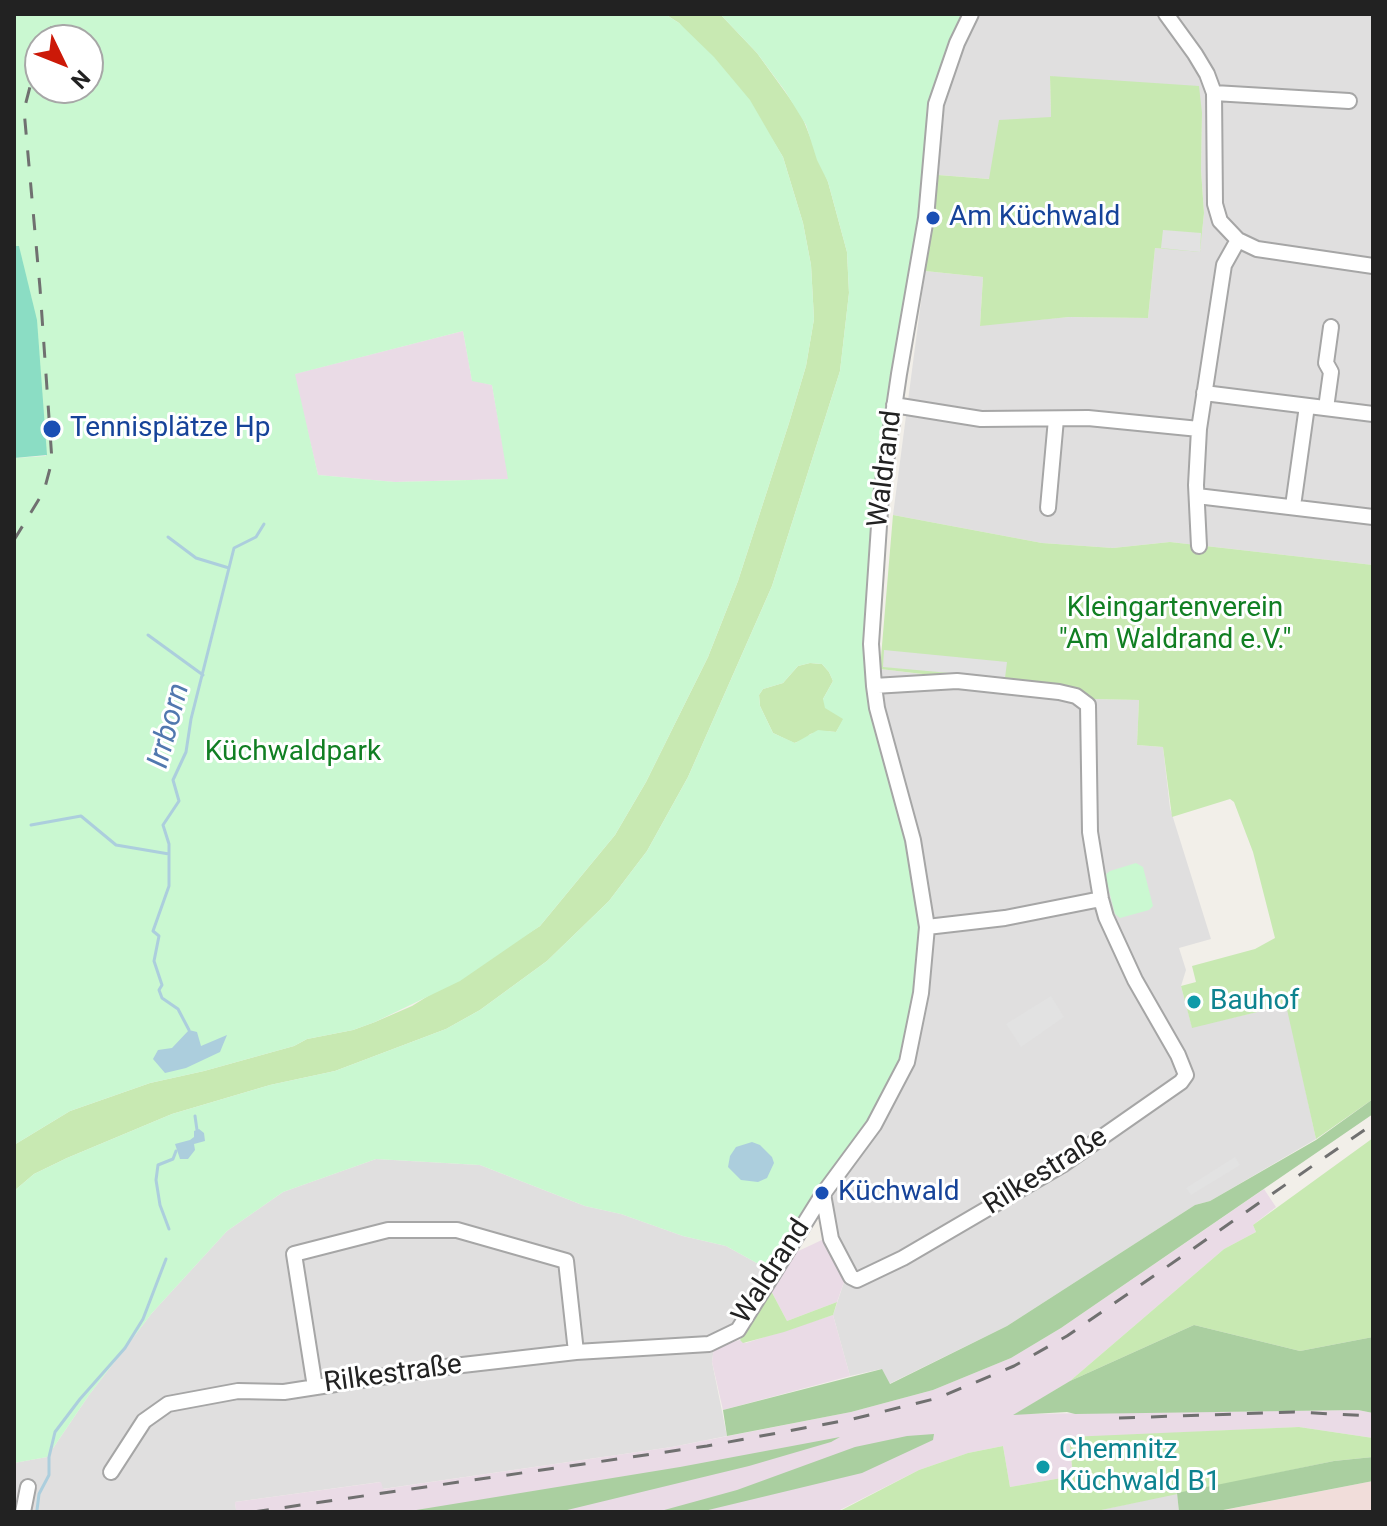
<!DOCTYPE html>
<html>
<head>
<meta charset="utf-8">
<style>
  body { margin:0 }
  #map { position:relative; width:1387px; height:1526px; overflow:hidden; background:#f2efe9; font-family:Roboto,sans-serif }
  canvas { display:block }
  .frame { position:absolute; inset:0; border:16px solid #222; pointer-events:none }
  .north { position:absolute; left:24px; top:24px; width:80px; height:80px; box-sizing:border-box; background:#fff; border:2px solid #a7a7a7; border-radius:50%; rotate:133deg; font-size:22px; font-weight:700; line-height:32px; text-align:center; color:#222 }
  .north::after { content:''; display:block; margin:auto; width:28px; height:36px; background:#cc1908; clip-path:polygon(50% 0,100% 100%,50% 72%,0 100%) }
</style>
</head>
<body>
<div id="map">
<canvas width="1387" height="1526"></canvas>
<div class="frame"></div>
<div class="north">N</div>
</div>
<script>
const c = document.querySelector('canvas').getContext('2d');
c.lineJoin = 'round';
function fillPath(path, color) { c.fillStyle = color; c.fill(path, 'evenodd'); }
const toPath = rows => new Path2D(rows.map(r => 'M' + r).join(''));
function strokePath(path, color, width, dash) { c.strokeStyle = color; c.lineWidth = width; c.lineCap = dash ? 'butt' : 'round'; c.setLineDash(dash || []); c.stroke(path); }
function label(font, color, halo, rows, align = 'center') {
  c.font = font + ' Roboto,sans-serif'; c.lineWidth = 6; c.setLineDash([]); c.textBaseline = 'middle'; c.strokeStyle = halo; c.fillStyle = color; for (const [text, x, y, turn = 0] of rows) {
    c.save(); c.translate(x, y); c.rotate((+turn || 0) * Math.PI / 180); c.textAlign = isNaN(turn) ? turn : align; if (halo) c.strokeText(text, 0, 0); c.fillText(text, 0, 0); c.restore();
  }
}
fillPath(toPath([
  [979,14,1373,14,1373,565,1170,542,1113,548,1042,543,893,515,925,271,983,277,980,325,1069,317,1148,318,1155,248,1200,251,1204,213,1201,170,1202,113,1050,76,1051,117,990,179,938,175,946,88,963,46],
  [880,669,1025,686,1077,693,1094,699,1139,700,1137,745,1163,747,1170,808,1211,939,1179,948,1186,970,1181,986,1192,1027,1287,1005,1316,1139,1210,1201,1195,1205,1007,1326,889,1384,881,1369,850,1376,833,1315,844,1282,824,1239,822,1199,882,707],
  [376,1159,480,1165,585,1206,621,1214,683,1236,726,1246,773,1272,738,1326,714,1347,712,1362,727,1436,672,1447,382,1489,380,1482,235,1502,236,1510,223,1512,14,1512,14,1463,47,1457,89,1395,152,1313,227,1231,283,1192],
  [1177,1493,1179,1512,1092,1512]
]), '#e0dfdf');
fillPath(toPath([
  [1373,1481,1373,1512,1214,1512]
]), '#f1ddda');
fillPath(toPath([
  [463,331,472,380,492,385,509,479,395,482,318,475,294,374],
  [1264,1189,1276,1207,1253,1225,1256,1232,1224,1249,1070,1381,1015,1414,1358,1410,1373,1413,1373,1438,1299,1427,1069,1438,1073,1476,1010,1487,1003,1446,968,1453,919,1470,836,1512,223,1512,236,1510,235,1502,381,1482,383,1489,672,1447,851,1412,933,1390,1011,1358,1061,1328],
  [824,1239,844,1282,837,1302,787,1321,769,1287,790,1255],
  [833,1315,850,1376,723,1410,712,1362,714,1347,740,1340,746,1343]
]), '#eadbe6');
fillPath(toPath([
  [665,14,720,14,757,53,801,114,828,182,847,252,849,293,840,371,772,586,688,777,647,851,609,901,547,961,480,1010,446,1029,335,1071,270,1085,172,1114,67,1158,34,1174,14,1191,14,1145,70,1111,150,1083,204,1071,294,1046,307,1039,353,1030,375,1022,412,1006,540,926,615,835,646,782,708,657,738,581,789,423,806,366,814,319,811,265,803,223,783,157,772,139,679,23],
  [1050,76,1199,86,1202,113,1201,170,1204,213,1200,252,1155,248,1148,318,1069,317,980,326,983,277,925,271,938,175,989,179,999,120,1051,117],
  [893,515,1042,543,1113,548,1170,542,1373,565,1373,1099,1316,1139,1286,1005,1192,1028,1181,986,1196,982,1192,966,1255,949,1275,938,1253,852,1234,802,1230,799,1172,817,1163,747,1137,745,1139,700,1094,699,1025,686,880,669],
  [810,663,822,664,829,672,833,681,823,699,844,719,836,732,824,731,810,734,806,739,794,743,773,733,760,706,759,695,763,689,783,683,798,666],
  [1373,1138,1373,1337,1300,1351,1194,1325,1070,1381,1224,1249,1256,1232,1253,1225],
  [769,1287,787,1321,837,1302,833,1315,784,1332,743,1343,740,1340],
  [1299,1427,1373,1438,1373,1457,1334,1461,1092,1512,838,1512,919,1470,968,1453,1003,1446,1010,1487,1073,1476,1069,1437]
]), '#c8e9b2');
fillPath(toPath([
  [1373,1099,1373,1114,1061,1328,1011,1358,933,1390,851,1412,727,1436,723,1410,882,1369,890,1384,1007,1326,1195,1205,1210,1201,1316,1140],
  [1194,1325,1300,1351,1373,1337,1373,1413,1358,1410,1075,1414,1067,1412,1013,1415,1070,1381],
  [934,1434,933,1440,862,1473,700,1512,657,1512,737,1490,855,1447,907,1436],
  [840,1437,831,1442,749,1466,559,1512,404,1512,680,1467],
  [1373,1457,1373,1481,1213,1512,1179,1512,1177,1493,1334,1461]
]), '#aacfa0');
fillPath(toPath([
  [14,14,665,14,679,23,714,57,750,100,783,157,803,223,811,265,814,319,806,366,789,423,738,581,708,657,646,782,615,835,540,926,460,981,375,1022,353,1030,307,1039,294,1046,204,1071,150,1083,70,1111,14,1145,14,458,46,456,19,246,14,246],
  [40,40,88,40,88,88,40,88],
  [463,331,472,381,492,385,508,479,395,482,318,475,295,374],
  [720,14,965,14,927,105,921,210,866,642,902,801,924,924,918,990,902,1062,870,1125,773,1272,726,1246,683,1236,621,1214,585,1206,480,1165,376,1159,283,1192,227,1231,152,1313,89,1395,47,1457,14,1463,14,1191,34,1174,67,1158,172,1114,270,1085,335,1071,446,1029,480,1010,547,961,609,901,647,851,688,777,772,586,840,371,849,293,847,252,828,182,817,160,806,125,785,91,757,53],
  [810,663,822,664,829,672,833,681,823,699,825,708,843,719,836,732,818,730,795,743,773,733,760,706,759,695,763,689,783,683,798,666],
  [1136,863,1143,867,1153,906,1149,910,1120,918,1115,914,1105,875,1110,871]
]), '#caf8d1');
fillPath(toPath([
  [14,246,19,246,37,320,47,455,14,458]
]), '#8bddc4');
fillPath(toPath([
  [1163,230,1201,233,1200,252,1161,248],
  [884,650,1007,662,1005,678,883,667],
  [1051,996,1064,1017,1021,1047,1006,1024],
  [1235,1157,1240,1165,1191,1195,1186,1188]
]), '#e2e2e2');
fillPath(toPath([
  [189,1030,197,1032,201,1046,227,1035,220,1052,186,1068,165,1073,153,1059,158,1050,172,1048],
  [199,1129,204,1133,205,1141,194,1144,195,1150,188,1159,180,1159,175,1144,190,1140,194,1137,194,1131],
  [752,1142,760,1145,772,1157,774,1163,767,1178,758,1182,741,1180,728,1167,730,1156,736,1147]
]), '#accedd');
strokePath(toPath([
  [168,537,196,558,229,568],
  [148,635,203,675],
  [31,825,81,816,116,845,169,854],
  [189,1030,178,1009,162,998,159,990,162,985,154,961,159,936,153,931,169,886,169,844,163,825,179,801,173,780,186,752,191,719,234,548,256,537,264,524],
  [195,1116,197,1130],
  [169,1229,160,1205,156,1180,158,1165,173,1159,176,1151],
  [37,1510,39,1494,49,1475,49,1457,55,1432,80,1399,125,1348,143,1319,166,1259]
]), '#accedd', 3);
const minor = toPath([
  [1166,14,1195,54,1207,74,1214,93,1215,204,1220,221,1238,240,1257,249,1373,266],
  [1214,93,1349,101],
  [1204,393,1373,414],
  [894,405,981,419,1088,418,1199,429],
  [1326,408,1331,372,1326,363,1331,327],
  [1197,496,1373,517],
  [1293,506,1307,406],
  [1048,508,1056,419],
  [1199,546,1196,485,1199,429,1224,265,1238,240],
  [927,927,1005,918,1101,899],
  [823,1194,831,1239,851,1277,857,1280,903,1258,1062,1165,1181,1082,1186,1075,1178,1055,1135,980,1106,917,1101,899,1090,832,1088,705,1076,696,1059,692,957,681,874,686],
  [315,1387,294,1254,388,1230,457,1230,566,1261,576,1352],
  [111,1472,144,1421,168,1404,238,1391,284,1392,445,1367,576,1352,709,1344,738,1330,823,1194,874,1125,907,1062,921,993,927,927,913,840,877,708,874,686,871,644,881,496,899,374,926,218,936,104,957,43,971,14],
  [23,1512,28,1487]
]);
strokePath(minor, '#a6a6a6', 18);
strokePath(minor, '#fff', 14);
strokePath(toPath([
  [43,40,61,14],
  [14,540,44,491,52,461,40,288,24,110,40,48],
  [1119,1418,1294,1412,1373,1416],
  [253,1512,707,1446,853,1419,938,1398,1014,1366,1067,1336,1373,1124]
]), '#707070', 3, [16, 16]);
for (const [x, y, r, color] of [
  [933,218,8,"#1a4fb4"],
  [52,429,10,"#1a4fb4"],
  [1194,1002,8,"#0f9aa8"],
  [822,1193,8,"#1a4fb4"],
  [1043,1467,8,"#0f9aa8"]
]) { const dot = new Path2D(); dot.arc(x, y, r, 0, 2 * Math.PI); c.fillStyle = color; c.fill(dot); strokePath(dot, '#fff', 3); }
label('28px', '#164399', '#fff', [
  ["Am Küchwald",949,218],
  ["Tennisplätze Hp",70,429],
  ["Küchwald",838,1193]
], 'left');
label('28px', '#222', '#fff', [
  ["Waldrand",886,469,-83],
  ["Rilkestraße",1046,1172,-32],
  ["Waldrand",772,1272,-57],
  ["Rilkestraße",393,1375,-8]
]);
label('28px', '#117f23', '#fff', [
  ["Kleingartenverein",1175,609],
  ["\"Am Waldrand e.V.\"",1175,641],
  ["Küchwaldpark",293,753]
]);
label('28px', '#0d838f', '#fff', [
  ["Bauhof",1210,1002],
  ["Chemnitz",1059,1451],
  ["Küchwald B1",1059,1483]
], 'left');
label('italic 30px', '#5178af', '#fff', [
  ["Irrborn",170,726,-75]
]);
</script>
</body>
</html>
